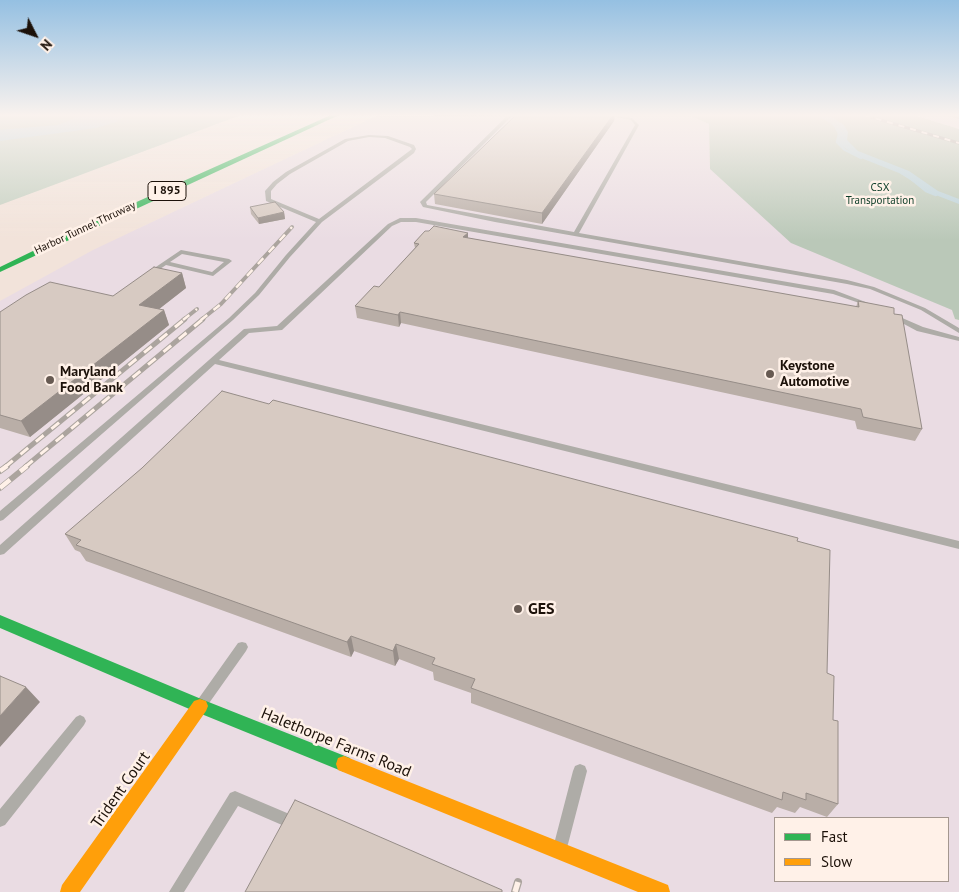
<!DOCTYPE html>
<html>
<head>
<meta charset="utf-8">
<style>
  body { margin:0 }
  #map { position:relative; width:959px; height:892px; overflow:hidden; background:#f2e3da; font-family:"PT Sans",sans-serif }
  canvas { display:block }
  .legend { position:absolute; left:774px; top:817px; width:175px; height:65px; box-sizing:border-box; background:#fff1e8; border:1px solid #a4978f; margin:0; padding:6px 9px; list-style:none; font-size:15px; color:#1c1109 }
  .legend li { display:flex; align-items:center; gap:10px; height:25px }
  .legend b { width:25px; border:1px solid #a4978f }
  .north { position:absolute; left:10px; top:10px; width:50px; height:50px; -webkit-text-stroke:4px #fff1e8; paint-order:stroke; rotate:131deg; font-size:14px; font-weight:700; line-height:20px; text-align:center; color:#1c1109 }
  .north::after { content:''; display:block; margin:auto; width:18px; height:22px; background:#1c1109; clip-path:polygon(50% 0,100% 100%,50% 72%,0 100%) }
</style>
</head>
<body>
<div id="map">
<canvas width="959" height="892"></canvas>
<ul class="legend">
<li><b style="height:6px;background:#30b455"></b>Fast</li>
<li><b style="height:6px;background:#ff9f0a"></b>Slow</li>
</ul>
<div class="north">N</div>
</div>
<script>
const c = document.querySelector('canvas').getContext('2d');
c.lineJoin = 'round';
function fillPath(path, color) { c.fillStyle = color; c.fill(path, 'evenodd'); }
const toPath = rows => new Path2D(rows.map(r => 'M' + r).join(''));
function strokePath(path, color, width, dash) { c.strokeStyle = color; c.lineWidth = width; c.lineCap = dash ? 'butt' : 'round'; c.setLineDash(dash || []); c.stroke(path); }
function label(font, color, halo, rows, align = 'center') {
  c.font = font + ' "PT Sans",sans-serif'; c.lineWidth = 5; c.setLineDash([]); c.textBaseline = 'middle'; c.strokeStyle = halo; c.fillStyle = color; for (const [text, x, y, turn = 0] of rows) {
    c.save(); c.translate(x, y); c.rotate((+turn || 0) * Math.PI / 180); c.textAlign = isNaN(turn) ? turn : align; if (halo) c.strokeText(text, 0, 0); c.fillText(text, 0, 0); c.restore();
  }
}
fillPath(toPath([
  [688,115,709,124,710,169,953,310,955,319,959,320,959,892,0,892,0,301,93,250,376,116],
  [775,818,948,818,948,881,775,881],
  [914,115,959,115,959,129]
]), '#eadce3');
fillPath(toPath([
  [0,115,241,115,0,205]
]), '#c3cfc0');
fillPath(toPath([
  [688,115,914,115,959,129,959,320,955,319,952,310,791,243,710,169,709,124]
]), '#bac8b8');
fillPath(toPath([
  [78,115,127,115,116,122,96,128,0,141,0,130,58,125,73,119],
  [815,115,829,115,844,125,848,132,847,140,858,151,909,171,938,191,959,199,959,204,933,194,899,173,856,156,837,142,839,133,836,128,829,122]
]), '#b9d2da');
strokePath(toPath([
  [835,125,839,134,837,142,845,150,861,158],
  [910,178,926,191,936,195]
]), '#b9d2da', 2.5);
fillPath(toPath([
  [508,115,513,115,426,202,427,205,574,232,635,125,631,120,606,115,632,118,639,125,579,233,847,280,874,287,925,308,959,328,959,333,921,310,870,289,847,284,495,222,423,207,420,202,421,201,508,115],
  [369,135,388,136,414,145,416,149,414,153,322,222,290,257,259,295,233,320,3,520,0,521,0,511,229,318,255,293,286,255,316,222,266,201,265,191,273,182,286,172,345,139,369,135],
  [369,137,385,138,410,147,412,149,319,219,271,199,271,191,277,184,290,174,348,141,369,137],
  [400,218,416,218,834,290,876,306,875,307,871,307,833,294,416,222,401,222,392,226,282,330,249,333,219,360,959,541,959,549,215,364,4,554,0,555,0,545,244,329,277,326,388,224,400,218],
  [181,250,229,259,232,261,213,276,166,265,151,275,147,275,147,273,181,250],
  [182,254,224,262,212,272,170,262,182,254],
  [893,314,923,327,959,337,959,341,917,331,891,317,889,316,893,314],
  [242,642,246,643,248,647,246,651,207,706,203,708,199,706,197,702,199,698,238,643,242,642],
  [80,715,84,717,86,721,84,725,5,825,0,827,0,809,76,717,80,715],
  [580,764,585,766,587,771,568,844,566,849,561,851,556,849,554,844,573,771,575,766,580,764],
  [235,791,287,813,289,818,287,823,282,825,238,806,184,892,169,892,230,793,235,791]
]), '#aeaca7');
fillPath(toPath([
  [331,115,339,115,0,272,0,267,103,217,331,115],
  [0,615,206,701,350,758,352,764,350,770,344,772,194,711,0,628,0,615]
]), '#30b455');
fillPath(toPath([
  [200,699,206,701,208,706,206,711,80,892,60,892,62,885,194,701,200,699],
  [344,756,668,885,670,892,638,892,338,770,336,764,338,758,344,756]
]), '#ff9f0a');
const railFar4 = toPath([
  [864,115,959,143]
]);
const railFar3 = toPath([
  [183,320,197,309],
  [201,320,221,304,292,227]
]);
const railFar2 = toPath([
  [5,467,185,319],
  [25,467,203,319]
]);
const railFar1 = toPath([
  [0,471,7,466],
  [0,488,27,466]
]);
const rail = toPath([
  [515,892,518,882]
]);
strokePath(railFar4, '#aba49e', 3);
strokePath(railFar3, '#aba49e', 4);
strokePath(railFar2, '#aba49e', 5);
strokePath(railFar1, '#aba49e', 6);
strokePath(rail, '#aba49e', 8);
strokePath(railFar4, '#fff1e8', 2, [6]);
strokePath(railFar3, '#fff1e8', 2.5, [8]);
strokePath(railFar2, '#fff1e8', 3, [10]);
strokePath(railFar1, '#fff1e8', 4.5, [13]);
strokePath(rail, '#fff1e8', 5.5, [17]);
fillPath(toPath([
  [516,115,615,115,614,121,542,224,435,204,434,194],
  [947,115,959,115,959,119],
  [250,207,284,212,285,219,259,224,251,214],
  [429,231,468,233,468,238,856,307,858,301,894,314,922,429,915,441,857,429,855,421,401,323,399,327,357,318,355,306,379,287,415,248,414,243],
  [182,273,186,288,159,309,164,310,169,325,30,437,0,428,0,312,113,296],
  [269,404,797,541,827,673,833,720,838,804,827,817,800,807,795,813,777,807,772,813,471,703,471,693,434,680,433,672,399,659,395,666,354,651,351,657,86,561,80,552,75,550,65,534]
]), '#b9aea7');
fillPath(toPath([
  [613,115,615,115,614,121,542,224,542,213],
  [284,212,285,219,259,224,258,218],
  [468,233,468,243,463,237],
  [182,273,186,288,145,320,139,305],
  [164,310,169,325,30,437,21,421],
  [400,312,401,323,399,327,398,315],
  [351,636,354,651,351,657,347,642],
  [396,644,399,659,395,666,393,651],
  [26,687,40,702,0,747,0,716]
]), '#968d88');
const building = toPath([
  [516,115,613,115,542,213,434,194,516,115],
  [275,202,284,212,258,218,250,207,275,202],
  [434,226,468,233,463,237,859,307,858,301,894,308,894,314,902,315,922,429,863,417,861,409,400,312,398,315,355,306,374,286,379,287,419,244,414,243,425,231,429,231,434,226],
  [154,267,182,273,139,305,164,310,21,421,0,415,0,312,26,295,50,282,113,296,154,267],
  [222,391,269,404,273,400,798,538,797,541,830,550,827,673,834,676,833,720,838,721,838,804,806,793,806,800,783,792,782,800,471,688,475,679,432,664,435,658,396,644,393,651,351,636,347,642,76,545,81,540,65,534,142,468,222,391],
  [0,676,26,687,0,716,0,676],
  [295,800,502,890,502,892,245,892,295,800]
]);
fillPath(building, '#d7cac2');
strokePath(building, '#968d88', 1);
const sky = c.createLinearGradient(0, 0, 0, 240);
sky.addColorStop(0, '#95c0e2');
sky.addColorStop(0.48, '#f9f2ee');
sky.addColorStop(1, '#f9f2ee00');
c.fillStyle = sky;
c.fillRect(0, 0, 959, 240);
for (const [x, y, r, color] of [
  [770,374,5,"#675a52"],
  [50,380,5,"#675a52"],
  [518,609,5,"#675a52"]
]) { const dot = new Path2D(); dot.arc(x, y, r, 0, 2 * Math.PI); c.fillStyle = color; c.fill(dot); strokePath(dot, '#fff1e8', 2); }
label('11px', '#0d3d28', '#fff1e8', [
  ["CSX",880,188],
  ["Transportation",880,201]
]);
label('11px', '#1c1109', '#fff1e8', [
  ["Harbor Tunnel Thruway",85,228,-25]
]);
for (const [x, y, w] of [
  [167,191,38]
]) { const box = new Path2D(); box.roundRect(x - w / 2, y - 9.5, w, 19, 4); c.fillStyle = '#fff1e8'; c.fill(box); strokePath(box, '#1c1109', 1); }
label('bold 12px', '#1c1109', null, [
  ["I 895",167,191]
]);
label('bold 14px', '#1c1109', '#fff1e8', [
  ["Keystone",780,366],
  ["Automotive",780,382],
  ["Maryland",60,372],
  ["Food Bank",60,388]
], 'left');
label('bold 16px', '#1c1109', '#fff1e8', [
  ["GES",528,609]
], 'left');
label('16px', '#1c1109', '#fff1e8', [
  ["Halethorpe Farms Road",336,743,22],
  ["Trident Court",121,790,-55]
]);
</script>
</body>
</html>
